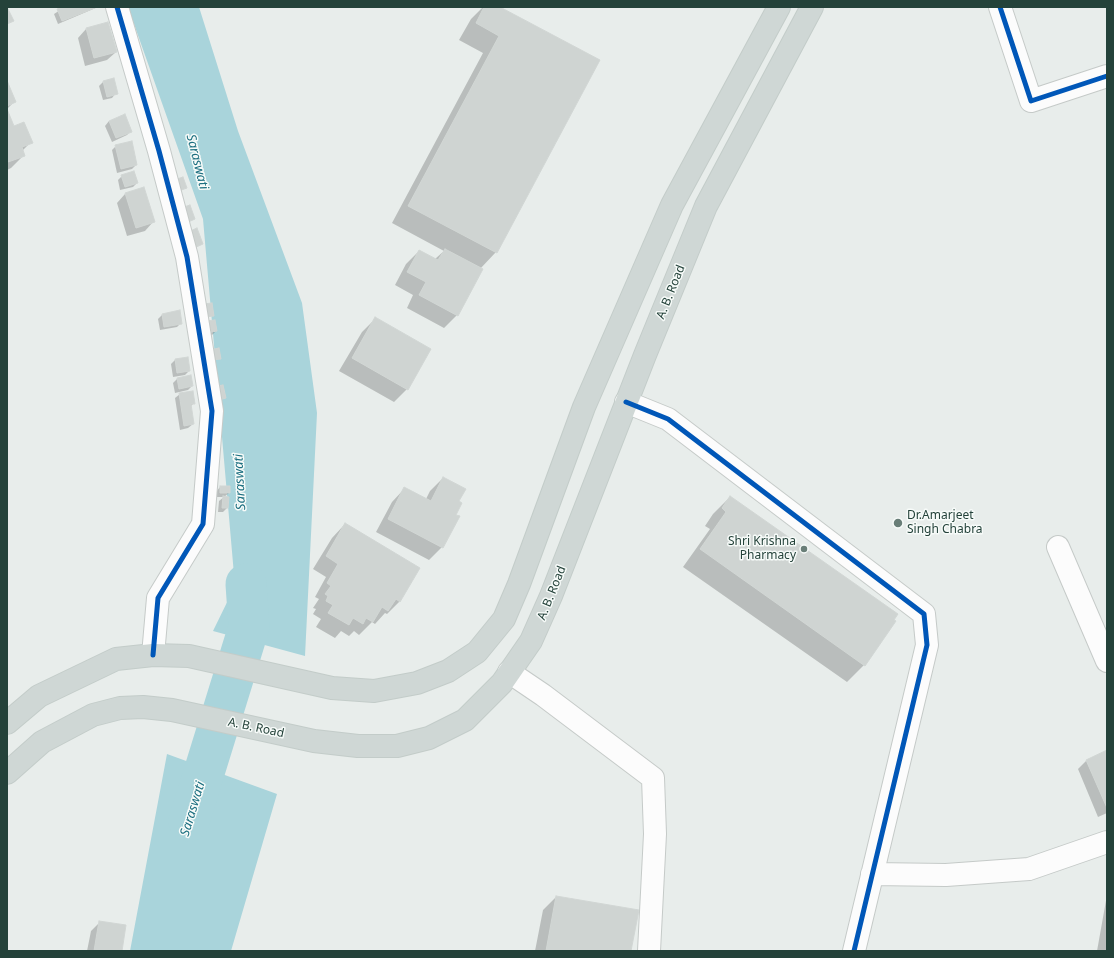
<!DOCTYPE html>
<html>
<head>
<meta charset="utf-8">
<style>
  body { margin:0 }
  #map { position:relative; width:1114px; height:958px; overflow:hidden; background:#e8edeb; font-family:"Noto Sans",sans-serif }
  canvas { display:block }
  .frame { position:absolute; inset:0; border:8px solid #24423a; pointer-events:none }
</style>
</head>
<body>
<div id="map">
<canvas width="1114" height="958"></canvas>
<div class="frame"></div>
</div>
<script>
const c = document.querySelector('canvas').getContext('2d');
c.lineJoin = 'round';
function fillPath(path, color) { c.fillStyle = color; c.fill(path, 'evenodd'); }
const toPath = rows => new Path2D(rows.map(r => 'M' + r).join(''));
function strokePath(path, color, width, dash) { c.strokeStyle = color; c.lineWidth = width; c.lineCap = dash ? 'butt' : 'round'; c.setLineDash(dash || []); c.stroke(path); }
function label(font, color, halo, rows, align = 'center') {
  c.font = font + ' "Noto Sans",sans-serif'; c.lineWidth = 3; c.setLineDash([]); c.textBaseline = 'middle'; c.strokeStyle = halo; c.fillStyle = color; for (const [text, x, y, turn = 0] of rows) {
    c.save(); c.translate(x, y); c.rotate((+turn || 0) * Math.PI / 180); c.textAlign = isNaN(turn) ? turn : align; if (halo) c.strokeText(text, 0, 0); c.fillText(text, 0, 0); c.restore();
  }
}
fillPath(toPath([
  [128,7,199,7,238,131,302,303,317,413,305,656,213,631,235,586,203,219],
  [167,754,277,794,231,951,130,951]
]), '#a9d4db');
fillPath(toPath([
  [65,7,98,7,58,24,54,14],
  [483,7,498,7,599,60,496,252,480,269,457,315,444,328,407,308,413,295,395,285,406,264,419,251,435,259,444,251,392,223,483,53,459,40,471,19],
  [86,29,116,52,107,60,85,66,78,38],
  [103,82,116,93,112,98,103,100,99,86],
  [7,85,14,102,7,109],
  [7,111,13,127,31,142,22,151,24,155,11,168,7,170],
  [109,121,131,131,127,135,112,142,105,126],
  [116,146,136,165,132,169,117,173,112,150],
  [122,176,137,183,133,187,120,190,118,180],
  [125,194,153,222,145,231,127,236,117,203],
  [162,315,181,323,177,327,160,330,158,319],
  [375,319,407,389,394,402,339,371,362,332],
  [215,321,216,331,212,335,203,336],
  [175,360,189,371,185,375,173,377,171,364],
  [177,379,192,386,188,390,175,393,173,383],
  [180,394,194,403,190,407,193,424,188,428,180,430,175,398],
  [443,478,458,502,455,515,442,547,429,560,376,532,392,502,405,488,426,499,430,491],
  [220,487,229,493,224,497,227,508,223,512,218,512,219,501,224,497,216,497,216,492],
  [730,497,864,665,847,682,683,567,710,529,705,526,713,514],
  [345,524,400,601,387,614,385,613,375,624,372,622,359,635,354,631,349,636,341,631,335,638,316,627,321,619,313,614,316,609,313,608,319,599,315,597,326,577,313,569,332,538],
  [1107,751,1107,813,1098,817,1078,769,1086,761],
  [1107,895,1107,951,1097,951],
  [556,897,638,911,630,951,535,951,543,910],
  [100,922,121,951,87,951,91,931]
]), '#0003');
strokePath(toPath([
  [189,821,249,627,246,584]
]), '#a9d4db', 41);
const building = toPath([
  [7,7,14,21,7,24,7,7],
  [63,7,97,7,62,21,57,9,63,7],
  [484,7,500,7,600,60,497,253,408,206,499,36,476,23,484,7],
  [108,22,117,52,94,58,86,28,108,22],
  [114,78,118,94,107,97,103,81,114,78],
  [8,83,16,102,7,106,7,84,8,83],
  [7,109,14,126,24,122,33,143,22,147,25,156,8,162,7,109],
  [125,114,132,132,116,138,109,121,125,114],
  [132,141,137,165,121,169,115,145,132,141],
  [134,171,138,183,125,187,121,175,134,171],
  [183,177,187,188,176,192,171,181,183,177],
  [144,187,155,222,136,228,125,193,144,187],
  [190,205,195,219,186,223,181,208,190,205],
  [197,228,203,244,194,248,188,232,197,228],
  [445,249,483,269,458,316,419,295,426,282,407,272,419,250,438,260,445,249],
  [212,303,214,316,205,317,203,304,212,303],
  [180,310,182,324,164,327,162,314,180,310],
  [375,317,431,349,408,390,352,358,375,317],
  [215,320,217,331,207,333,205,321,215,320],
  [219,348,221,359,211,360,210,350,219,348],
  [188,357,190,371,177,373,175,359,188,357],
  [191,375,193,386,179,389,177,378,191,375],
  [223,385,226,398,215,401,212,387,223,385],
  [193,391,195,404,191,404,194,424,184,426,179,393,193,391],
  [443,477,466,489,459,501,462,503,456,515,460,516,443,548,388,519,404,487,431,501,443,477],
  [220,486,230,486,230,493,220,493,220,486],
  [223,496,229,497,228,508,222,508,223,496],
  [730,496,898,614,894,620,896,621,865,666,700,549,726,512,722,508,730,496],
  [345,523,420,568,400,602,396,599,388,611,382,607,373,622,366,618,363,624,353,618,349,625,328,613,333,605,326,601,328,596,325,594,331,586,327,583,338,564,326,556,345,523],
  [1107,750,1107,808,1086,760,1107,750],
  [556,896,639,910,631,951,546,951,556,896],
  [99,921,126,925,122,951,94,951,99,921]
]);
fillPath(building, '#cfd4d2');
strokePath(building, '#d1d6d4', 1);
const minor = toPath([
  [117,7,159,151,187,257,212,411,203,524,158,598,153,655],
  [1000,7,1031,101,1107,76],
  [626,402,668,419,924,614,927,645,854,951],
  [1058,547,1107,661],
  [509,672,543,695,653,778,655,834,649,951],
  [872,874,946,875,1029,869,1107,842]
]);
const major = toPath([
  [7,723,39,696,116,659,153,655,189,656,332,688,374,691,417,683,448,671,477,652,504,619,519,584,584,407,672,205,779,7],
  [7,773,42,742,93,715,120,708,143,707,172,710,314,741,358,746,397,746,429,738,465,720,502,683,531,641,551,596,645,355,706,206,812,7]
]);
strokePath(minor, '#c5cac8', 24);
strokePath(major, '#c3ccc9', 24);
strokePath(minor, '#fcfcfc', 22);
strokePath(major, '#cfd7d5', 22);
strokePath(toPath([
  [117,7,159,151,187,257,212,411,203,524,158,598,153,655],
  [1000,7,1031,101,1107,76],
  [626,402,668,419,924,614,927,645,854,951]
]), '#0057b8', 5);
for (const [x, y, r, color] of [
  [898,523,5,"#697e78"],
  [804,549,4,"#697e78"]
]) { const dot = new Path2D(); dot.arc(x, y, r, 0, 2 * Math.PI); c.fillStyle = color; c.fill(dot); strokePath(dot, '#f7fbf9', 1.5); }
label('12px', '#24423a', '#f7fbf9', [
  ["A. B. Road",671,292,-68],
  ["A. B. Road",552,593,-68],
  ["A. B. Road",256,728,12]
]);
label('12px', '#24423a', '#f7fbf9', [
  ["Dr.Amarjeet",907,516],
  ["Singh Chabra",907,530],
  ["Shri Krishna",796,542,"right"],
  ["Pharmacy",796,556,"right"]
], 'left');
label('italic 13px', '#1c6f80', '#f7fbf9', [
  ["Saraswati",197,162,76],
  ["Saraswati",240,482,-93],
  ["Saraswati",193,809,-73]
]);
</script>
</body>
</html>
